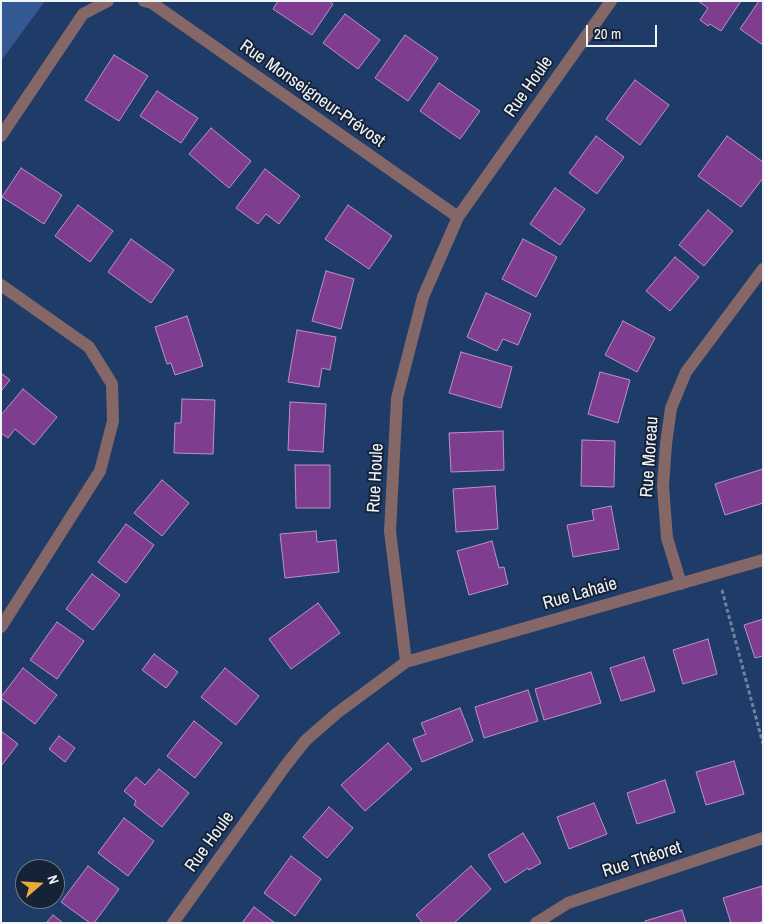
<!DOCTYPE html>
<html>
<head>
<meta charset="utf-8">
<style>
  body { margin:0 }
  #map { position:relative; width:764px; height:924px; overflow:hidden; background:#1f3b67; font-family:"Archivo Narrow",sans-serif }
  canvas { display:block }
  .frame { position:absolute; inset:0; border:2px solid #f0f4f9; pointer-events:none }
  .north { position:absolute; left:15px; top:859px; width:50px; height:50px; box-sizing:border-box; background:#162337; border:1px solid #6d7785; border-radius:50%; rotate:71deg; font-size:14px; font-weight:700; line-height:20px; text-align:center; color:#f0f4f9 }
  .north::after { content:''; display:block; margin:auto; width:18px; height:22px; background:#e8ab37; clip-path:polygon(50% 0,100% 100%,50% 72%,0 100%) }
  .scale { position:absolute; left:586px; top:25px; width:71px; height:22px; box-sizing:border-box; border:2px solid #f0f4f9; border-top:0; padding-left:6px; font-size:15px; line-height:18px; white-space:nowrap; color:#f0f4f9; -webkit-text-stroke:4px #162337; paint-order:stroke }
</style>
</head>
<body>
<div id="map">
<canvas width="764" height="924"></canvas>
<div class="frame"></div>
<div class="north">N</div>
<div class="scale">20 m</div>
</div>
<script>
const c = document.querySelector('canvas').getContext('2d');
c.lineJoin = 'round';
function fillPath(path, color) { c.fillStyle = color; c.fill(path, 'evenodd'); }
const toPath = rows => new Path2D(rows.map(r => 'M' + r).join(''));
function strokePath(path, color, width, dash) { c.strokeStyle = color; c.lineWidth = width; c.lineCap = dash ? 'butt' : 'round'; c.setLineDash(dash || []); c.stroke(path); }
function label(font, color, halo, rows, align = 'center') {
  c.font = font + ' "Archivo Narrow",sans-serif'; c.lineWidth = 4; c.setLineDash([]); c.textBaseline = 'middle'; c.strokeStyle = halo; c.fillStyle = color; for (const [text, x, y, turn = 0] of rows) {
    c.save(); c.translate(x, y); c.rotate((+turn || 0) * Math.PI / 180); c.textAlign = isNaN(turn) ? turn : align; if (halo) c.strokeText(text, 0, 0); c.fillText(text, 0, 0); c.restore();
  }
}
fillPath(toPath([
  [1,1,45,1,1,61]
]), '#345891');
const building = toPath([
  [278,1,329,1,333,4,312,35,273,9,278,1],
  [698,1,741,1,721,31,710,24,708,26,700,20,708,8,698,1],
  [759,1,763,1,763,45,740,29,759,1],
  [345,14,380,40,358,69,323,43,345,14],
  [405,35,438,58,408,101,375,78,405,35],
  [114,55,148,76,119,121,85,100,114,55],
  [635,80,669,105,640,145,606,119,635,80],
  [439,83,480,111,460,139,420,111,439,83],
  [157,91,198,118,181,143,140,116,157,91],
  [211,128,251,161,229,188,189,154,211,128],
  [596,136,624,157,597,194,569,173,596,136],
  [727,136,763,162,763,178,741,207,698,176,727,136],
  [21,168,62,195,44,224,2,197,21,168],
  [265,169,300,196,279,224,266,214,258,224,236,208,265,169],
  [555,188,585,209,560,245,530,224,555,188],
  [78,205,113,231,90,262,55,236,78,205],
  [348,205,392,236,369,269,325,239,348,205],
  [708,210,733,231,704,266,679,245,708,210],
  [131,239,174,270,151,303,108,272,131,239],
  [523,239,557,257,536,297,502,279,523,239],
  [675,257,699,277,670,311,646,291,675,257],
  [326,271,354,279,341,329,312,321,326,271],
  [486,293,531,314,518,345,503,339,497,351,467,337,486,293],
  [187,316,203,366,175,375,171,363,167,364,155,327,187,316],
  [623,321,655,338,637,372,605,355,623,321],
  [297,330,336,337,330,370,322,368,319,387,288,382,297,330],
  [461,352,512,367,501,408,449,393,461,352],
  [600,372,630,380,618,423,588,414,600,372],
  [1,373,10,380,1,391,1,373],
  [23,389,57,417,34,445,15,429,8,438,1,433,1,415,23,389],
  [182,399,215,400,213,454,174,453,175,423,181,423,182,399],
  [290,402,326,404,323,452,288,450,290,402],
  [503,431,504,470,451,472,449,433,503,431],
  [582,440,615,441,614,487,581,486,582,440],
  [295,465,330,465,330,508,296,508,295,465],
  [763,469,763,503,725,515,715,484,763,469],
  [162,480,189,503,162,536,134,513,162,480],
  [495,486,498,529,456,532,453,489,495,486],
  [611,506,619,549,573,557,567,525,594,520,592,510,611,506],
  [126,524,154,545,126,583,98,562,126,524],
  [316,531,317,542,336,540,339,572,285,578,280,534,316,531],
  [492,541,499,568,504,567,508,584,469,595,457,551,492,541],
  [92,574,120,595,93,630,66,609,92,574],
  [318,603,340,633,291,669,269,639,318,603],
  [763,619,763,656,755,658,744,625,763,619],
  [57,622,84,641,57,679,30,660,57,622],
  [708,639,717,674,683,684,673,650,708,639],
  [154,654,178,672,166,688,142,670,154,654],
  [644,657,655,691,621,701,610,668,644,657],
  [23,668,57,695,35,724,1,698,1,697,23,668],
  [225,668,259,696,236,725,201,697,225,668],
  [591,672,601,703,544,720,535,689,591,672],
  [528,690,538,721,484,738,475,707,528,690],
  [460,708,473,741,422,762,413,739,426,734,421,723,460,708],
  [194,721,222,743,195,778,167,756,194,721],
  [1,731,18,744,1,766,1,731],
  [59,736,75,748,65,762,49,749,59,736],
  [388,743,412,769,365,811,341,785,388,743],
  [734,761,744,794,706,805,696,772,734,761],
  [159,769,189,793,162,827,134,805,136,801,124,791,136,777,145,785,159,769],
  [665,780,675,812,637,824,627,793,665,780],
  [594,803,607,834,569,849,557,817,594,803],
  [329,807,353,828,327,858,303,837,329,807],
  [124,818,154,841,128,876,98,853,124,818],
  [523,833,541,863,529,870,528,868,505,883,488,855,523,833],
  [291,856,321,879,295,916,264,893,291,856],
  [88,866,119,889,94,923,90,923,61,902,88,866],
  [471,866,491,889,454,923,423,923,416,915,471,866],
  [762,886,763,921,757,923,731,923,723,898,762,886],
  [254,907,275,923,242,923,254,907],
  [682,910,686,923,645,923,645,921,682,910],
  [53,915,63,923,46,923,53,915]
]);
fillPath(building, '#7e3d8f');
strokePath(building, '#bb93c6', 1);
strokePath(toPath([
  [722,590,763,744]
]), '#6e819e', 3, [4, 2.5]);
strokePath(toPath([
  [144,1,152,3,458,217],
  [1,136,83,14,108,1],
  [1,285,89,347,112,384,113,421,100,471,1,627],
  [681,584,667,538,663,486,666,444,671,408,686,372,763,269],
  [406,662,390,531,397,398,423,297,458,217,611,1],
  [173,923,286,765,306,740,337,713,406,662,763,560],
  [536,923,568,903,763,838]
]), '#846766', 12);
label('18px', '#f0f4f9', '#162337', [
  ["Rue Houle",529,87,-55],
  ["Rue Monseigneur-Prévost",312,94,35],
  ["Rue Moreau",650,457,-86],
  ["Rue Houle",376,478,-87],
  ["Rue Lahaie",580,594,-16],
  ["Rue Houle",210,842,-54],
  ["Rue Théoret",642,860,-18]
]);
</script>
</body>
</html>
